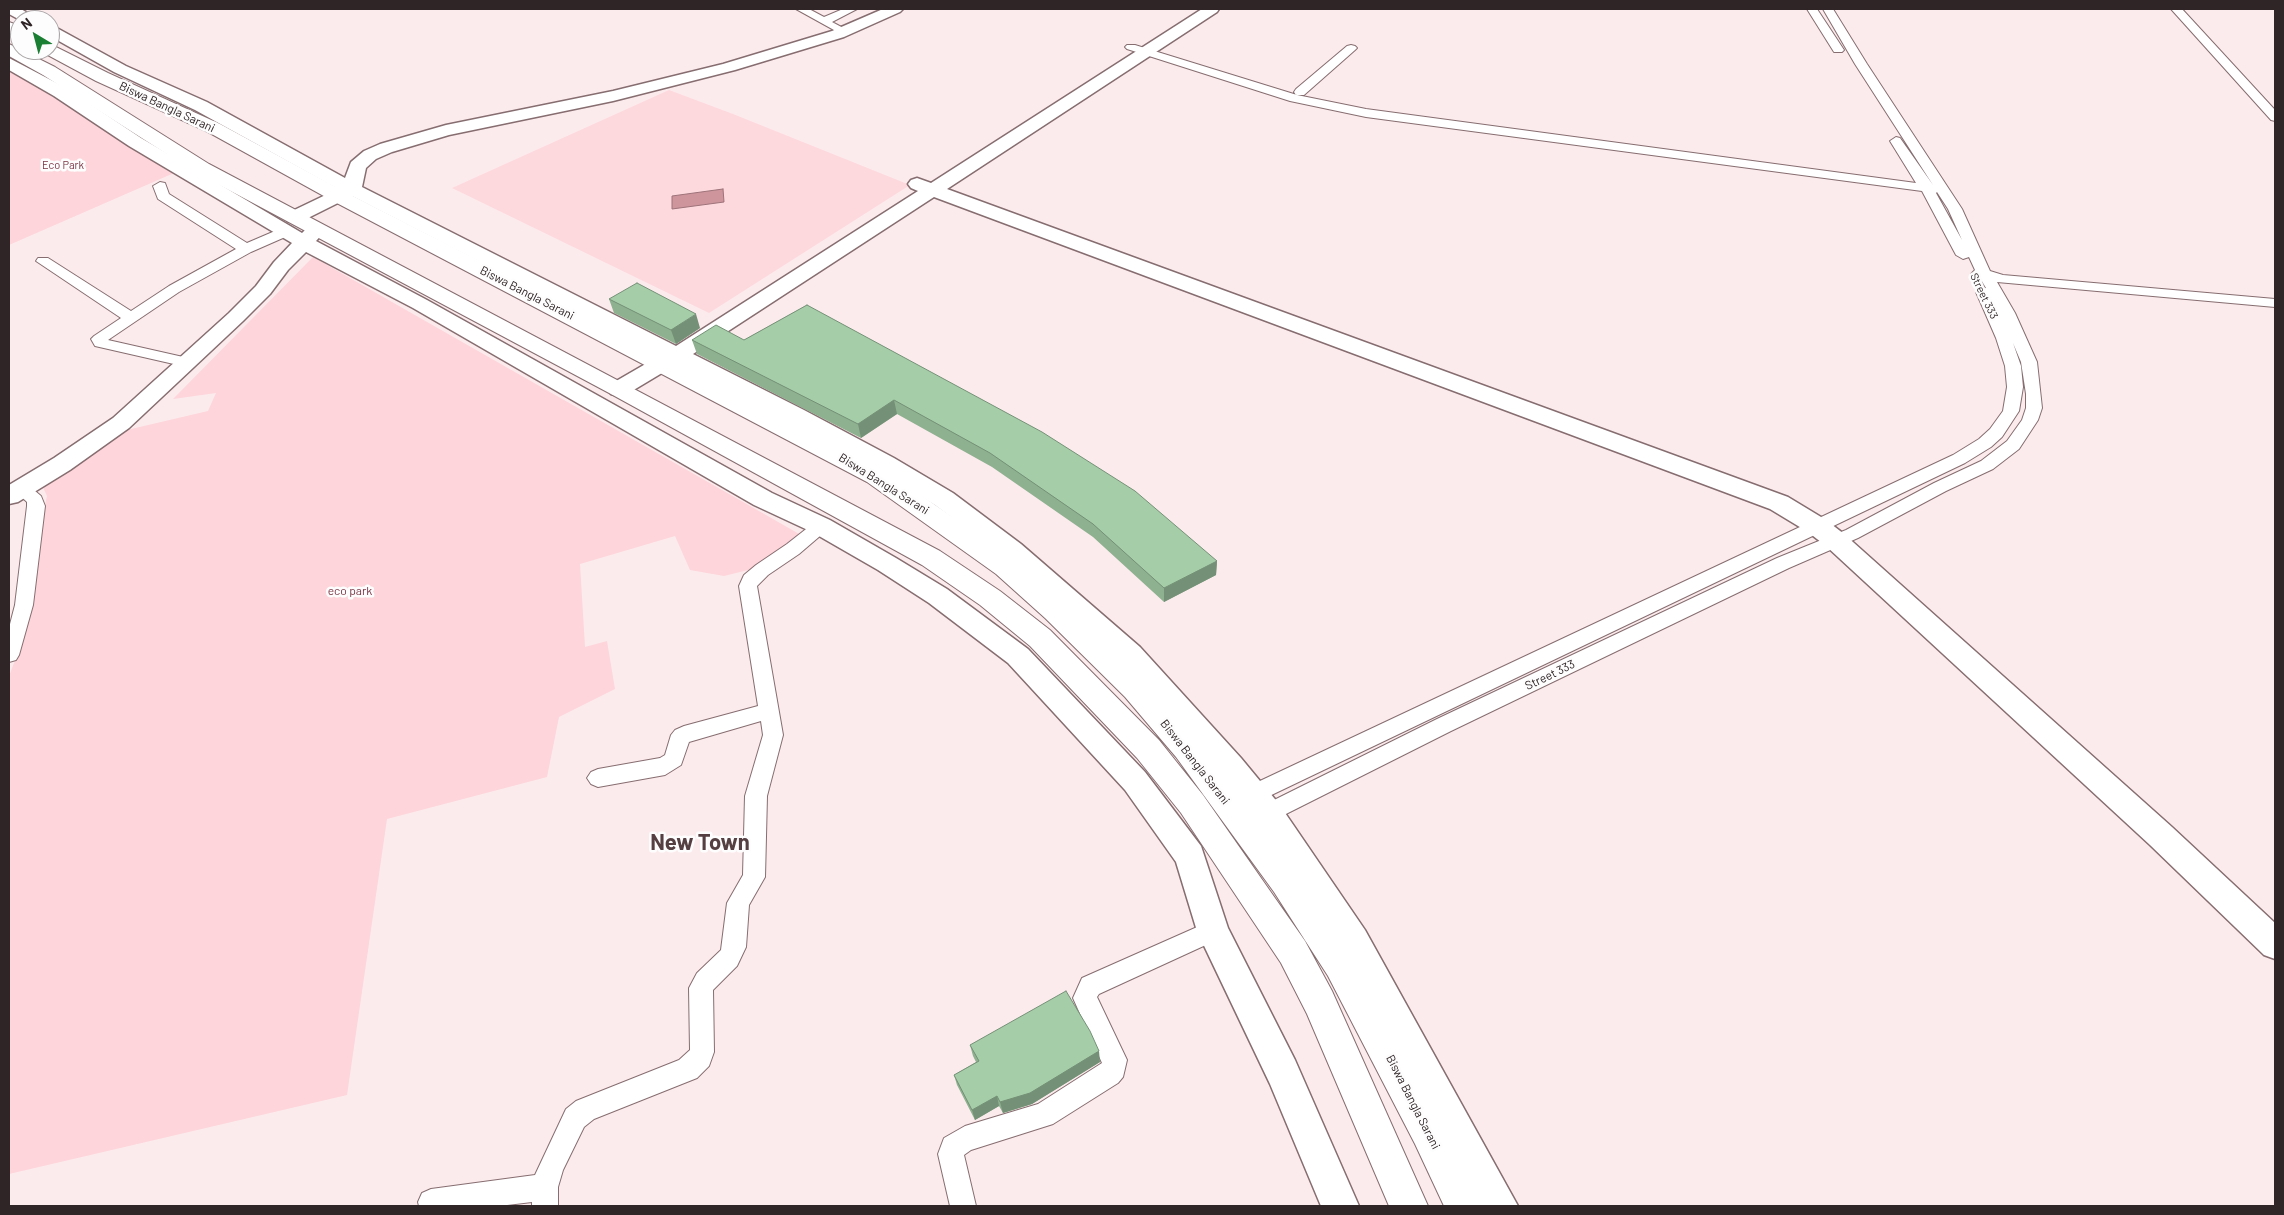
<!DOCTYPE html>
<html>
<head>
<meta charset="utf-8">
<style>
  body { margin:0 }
  #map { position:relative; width:2284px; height:1215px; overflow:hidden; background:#fcebed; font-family:Barlow,sans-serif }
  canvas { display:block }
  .frame { position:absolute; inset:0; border:10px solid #2f2426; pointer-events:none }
  .north { position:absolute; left:10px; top:10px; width:50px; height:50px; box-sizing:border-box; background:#fdfdfd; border:1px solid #aba6a7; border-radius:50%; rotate:323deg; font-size:14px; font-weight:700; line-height:20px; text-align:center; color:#2f2426 }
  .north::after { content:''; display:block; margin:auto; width:18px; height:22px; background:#1a7f33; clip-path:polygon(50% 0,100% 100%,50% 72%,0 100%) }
</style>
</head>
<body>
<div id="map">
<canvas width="2284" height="1215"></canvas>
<div class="frame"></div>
<div class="north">N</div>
</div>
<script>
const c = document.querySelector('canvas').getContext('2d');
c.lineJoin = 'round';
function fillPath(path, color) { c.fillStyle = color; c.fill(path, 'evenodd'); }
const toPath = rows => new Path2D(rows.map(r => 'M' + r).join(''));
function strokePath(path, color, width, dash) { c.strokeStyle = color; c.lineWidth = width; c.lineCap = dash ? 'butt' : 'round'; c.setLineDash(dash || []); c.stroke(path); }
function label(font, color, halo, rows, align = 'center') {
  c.font = font + ' Barlow,sans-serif'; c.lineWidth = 5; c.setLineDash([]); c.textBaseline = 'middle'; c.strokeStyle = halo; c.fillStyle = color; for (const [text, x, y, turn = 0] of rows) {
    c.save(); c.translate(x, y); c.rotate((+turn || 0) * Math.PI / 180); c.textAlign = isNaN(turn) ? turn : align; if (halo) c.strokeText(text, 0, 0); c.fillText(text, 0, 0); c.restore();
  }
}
fillPath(toPath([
  [669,90,733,114,910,185,709,313,452,188]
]), '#fdd9dd');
fillPath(toPath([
  [9,71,34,85,174,173,9,245],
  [313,257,801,535,764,566,724,576,690,570,675,536,580,564,585,647,607,641,615,689,559,717,547,777,387,819,347,1095,9,1174,9,676,26,632,35,585,38,538,47,496,41,483,114,433,208,411,216,393,173,399]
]), '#fdd5da');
const water = toPath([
  [723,189,724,202,672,209,672,196,723,189]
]);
fillPath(water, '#ce959d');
strokePath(water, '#9e7379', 1);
const street = toPath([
  [796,9,809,9,824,17,843,9,857,9,832,22,847,30,849,32,847,34,843,35,796,9],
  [1807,9,1817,9,1844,50,1842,52,1834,52,1807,9],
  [1823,9,1833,9,1867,64,1962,209,1990,271,2003,275,2275,299,2275,307,1997,282,2015,313,2037,362,2042,408,2038,420,2019,449,1993,469,1946,491,1858,538,1789,568,1451,731,1276,819,1268,822,1260,819,1257,813,1260,807,1437,719,1777,558,1846,530,1934,483,1981,461,2007,441,2022,420,2026,408,2026,394,2021,362,2013,343,2021,366,2023,387,2019,411,2002,437,1991,447,1965,463,1261,800,1253,803,1245,800,1242,794,1245,788,1953,455,1979,439,1990,429,2003,411,2007,387,2005,366,1996,338,1976,292,1978,289,1986,288,1980,278,1973,277,1971,274,1975,270,1969,257,1963,259,1956,255,1922,191,1366,117,1290,101,1127,49,1125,47,1127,45,1135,45,1297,95,1366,109,1916,183,1890,141,1896,137,1900,138,1933,185,1855,64,1823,9],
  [1937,192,1948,209,1962,240,1936,193,1937,192],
  [2171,9,2182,9,2275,110,2275,121,2271,120,2171,9],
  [1351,45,1355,46,1357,48,1355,50,1304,95,1296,95,1294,92,1296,89,1347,46,1351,45],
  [160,182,165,183,169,194,247,243,282,228,292,228,294,231,292,234,251,252,179,292,108,340,192,359,195,362,192,365,187,367,95,346,91,339,94,336,121,318,36,261,38,258,48,258,131,311,169,286,236,249,158,199,153,186,160,182],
  [22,483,28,485,41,496,45,506,33,605,19,655,16,660,9,662,9,628,15,605,27,506,27,502,13,489,16,485,22,483],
  [821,520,827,522,830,526,827,530,799,554,768,575,757,586,783,735,767,796,765,877,749,905,746,947,737,966,713,990,714,1052,709,1066,697,1078,594,1119,584,1127,563,1170,558,1187,558,1206,532,1206,532,1202,499,1206,419,1206,418,1202,422,1193,431,1189,535,1175,566,1109,576,1101,679,1060,690,1050,689,988,697,973,721,950,727,903,743,875,745,796,763,735,761,721,689,742,681,765,665,775,598,787,591,784,587,778,591,772,598,769,660,758,665,755,671,735,675,730,684,726,758,706,739,586,744,575,756,565,787,544,815,522,821,520],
  [1213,920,1221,924,1225,931,1221,938,1099,994,1097,997,1127,1060,1123,1077,1118,1083,1053,1124,971,1150,964,1155,976,1206,950,1206,938,1154,944,1138,965,1126,1038,1104,1102,1063,1073,998,1082,978,1213,920]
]);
const secondary = toPath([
  [9,9,21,9,39,20,20,20,9,14,9,9],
  [883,9,903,9,900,12,844,37,735,70,613,101,449,135,392,152,376,159,366,168,362,187,676,346,918,191,911,188,908,184,911,180,917,178,931,183,1202,9,1219,9,1217,12,947,189,1788,497,1826,520,1844,534,2172,827,2275,923,2275,959,2264,955,2150,845,1826,546,1808,532,1770,509,934,197,693,354,804,410,894,458,953,493,1021,544,1140,647,1241,758,1279,804,1365,930,1518,1206,1479,1206,1343,952,1257,822,1221,776,1120,661,1003,556,935,505,878,470,788,420,677,364,627,394,619,396,611,394,608,389,611,384,661,355,352,196,302,221,295,223,288,221,286,217,288,213,338,189,195,110,114,72,50,36,50,25,55,27,126,66,207,102,345,178,351,162,364,151,380,144,446,125,613,91,723,64,832,31,883,9],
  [9,58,66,88,141,138,302,233,309,226,316,224,323,226,326,230,316,241,427,300,772,493,830,520,896,558,947,589,1028,649,1145,772,1201,846,1228,928,1295,1060,1359,1206,1321,1206,1270,1084,1197,931,1176,862,1125,790,1008,663,929,603,878,570,812,532,754,505,413,308,306,252,288,270,270,294,243,321,129,428,70,470,18,502,9,504,9,485,54,458,113,418,229,313,256,286,274,262,292,243,129,146,54,96,9,70,9,58]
]);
const primary = toPath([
  [9,22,20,26,20,38,9,33,9,22],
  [9,44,55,67,209,164,940,551,1000,591,1050,630,1159,740,1203,795,1305,941,1332,991,1428,1206,1389,1206,1307,1014,1281,963,1181,813,1137,758,1030,646,980,605,922,565,611,394,195,172,43,75,9,56,9,44],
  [50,44,108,73,220,124,345,192,832,441,885,470,1014,560,1065,604,1145,681,1198,739,1298,872,1352,954,1441,1118,1483,1206,1444,1206,1415,1144,1328,976,1274,892,1176,757,1125,697,1045,618,996,574,867,482,331,200,208,132,96,81,44,53,42,50,50,50,50,44]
]);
strokePath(street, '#866d70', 2);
strokePath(secondary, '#866d70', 3);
strokePath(primary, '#866d70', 2);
fillPath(street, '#fff');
fillPath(secondary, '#fff');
fillPath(primary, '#fff');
fillPath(toPath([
  [609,299,700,328,676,344,614,313],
  [807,305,1217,561,1216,575,1164,602,1093,537,992,467,897,414,861,438,697,354,692,340,744,340],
  [970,1045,1100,1062,1032,1104,1003,1113,999,1106,975,1120,957,1085,954,1075,976,1062,973,1056]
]), '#8eb190');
fillPath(toPath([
  [696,314,700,328,676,344,671,330],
  [894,400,897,414,861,438,858,424],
  [1217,561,1216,575,1164,602,1164,588],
  [1099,1051,1100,1062,1032,1104,1003,1113,1000,1102],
  [997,1096,999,1106,975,1120,972,1110]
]), '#749076');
const building = toPath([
  [637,283,696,314,671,330,609,299,637,283],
  [807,305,1042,432,1135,491,1217,561,1164,588,1093,524,990,453,894,400,858,424,692,340,716,325,744,340,807,305],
  [1066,991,1090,1031,1099,1051,1030,1093,1000,1102,997,1096,972,1110,954,1075,979,1061,970,1045,1066,991]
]);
fillPath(building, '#a5cea8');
strokePath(building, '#749076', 1);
label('11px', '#793342', '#fdfdfd', [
  ["Eco Park",63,165]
]);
label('11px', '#2f2426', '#fdfdfd', [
  ["Street 333",1984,296,64]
]);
label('12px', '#2f2426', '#fdfdfd', [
  ["Biswa Bangla Sarani",167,107,25],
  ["Biswa Bangla Sarani",527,293,27],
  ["Biswa Bangla Sarani",884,484,32],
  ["Street 333",1550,675,-26],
  ["Biswa Bangla Sarani",1195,762,52],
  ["Biswa Bangla Sarani",1413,1102,63]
]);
label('12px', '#793342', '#fdfdfd', [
  ["eco park",350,591]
]);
label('bold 22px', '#553f42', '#fdfdfd', [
  ["New Town",700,843]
]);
</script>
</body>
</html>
